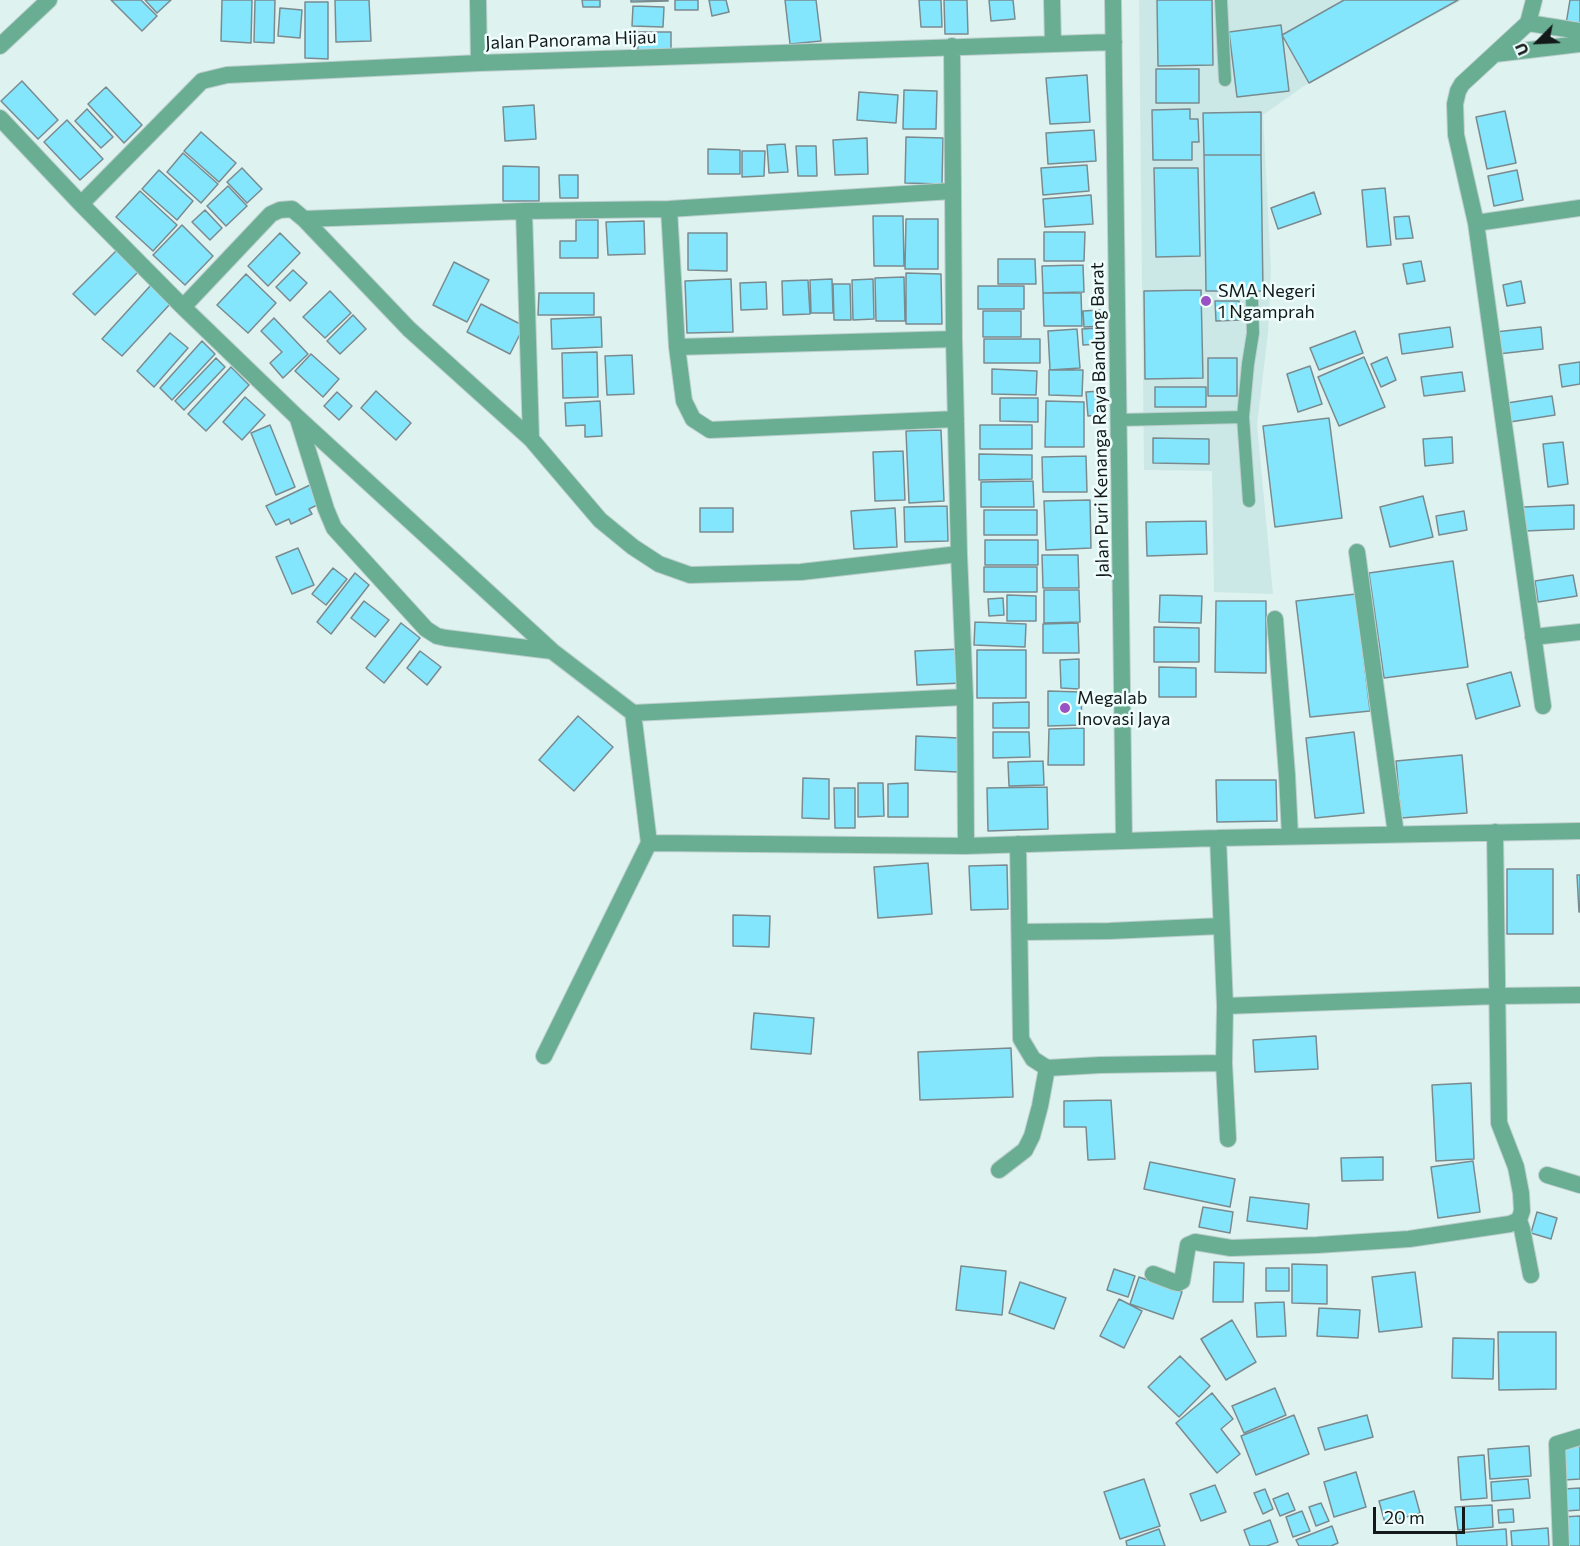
<!DOCTYPE html>
<html>
<head>
<meta charset="utf-8">
<style>
  body { margin:0 }
  #map { position:relative; width:1580px; height:1546px; overflow:hidden; background:#def2f0; font-family:Commissioner,sans-serif }
  canvas { display:block }
  .north { position:absolute; left:1508px; top:12px; width:60px; height:60px; -webkit-text-stroke:4px #effefd; paint-order:stroke; rotate:246deg; font-size:16px; font-weight:700; line-height:24px; text-align:center; color:#121918 }
  .north::after { content:''; display:block; margin:auto; width:21px; height:27px; background:#121918; clip-path:polygon(50% 0,100% 100%,50% 72%,0 100%) }
  .scale { position:absolute; left:1373px; top:1507px; width:92px; height:27px; box-sizing:border-box; border:3px solid #121918; border-top:0; padding-left:8px; font-size:18px; line-height:21px; white-space:nowrap; color:#121918; -webkit-text-stroke:4px #effefd; paint-order:stroke }
</style>
</head>
<body>
<div id="map">
<canvas width="1580" height="1546"></canvas>
<div class="north">U</div>
<div class="scale">20 m</div>
</div>
<script>
const c = document.querySelector('canvas').getContext('2d');
c.lineJoin = 'round';
function fillPath(path, color) { c.fillStyle = color; c.fill(path, 'evenodd'); }
const toPath = rows => new Path2D(rows.map(r => 'M' + r).join(''));
function strokePath(path, color, width, dash) { c.strokeStyle = color; c.lineWidth = width; c.lineCap = dash ? 'butt' : 'round'; c.setLineDash(dash || []); c.stroke(path); }
function label(font, color, halo, rows, align = 'center') {
  c.font = font + ' Commissioner,sans-serif'; c.lineWidth = 5; c.setLineDash([]); c.textBaseline = 'middle'; c.strokeStyle = halo; c.fillStyle = color; for (const [text, x, y, turn = 0] of rows) {
    c.save(); c.translate(x, y); c.rotate((+turn || 0) * Math.PI / 180); c.textAlign = isNaN(turn) ? turn : align; if (halo) c.strokeText(text, 0, 0); c.fillText(text, 0, 0); c.restore();
  }
}
fillPath(toPath([
  [1139,0,1462,0,1304,86,1263,115,1271,270,1268,333,1257,425,1273,594,1214,592,1212,471,1144,470]
]), '#cbe8e6');
const building = toPath([
  [111,0,141,0,157,16,142,31,111,0],
  [145,0,171,0,157,13,145,0],
  [222,0,252,0,251,43,221,41,222,0],
  [255,0,275,0,274,43,254,42,255,0],
  [335,0,369,0,371,41,336,42,335,0],
  [582,0,600,0,600,7,583,7,582,0],
  [631,0,668,0,668,1,631,2,631,0],
  [675,0,698,0,698,10,675,10,675,0],
  [709,0,726,0,729,12,712,16,709,0],
  [785,0,816,0,821,41,790,44,785,0],
  [919,0,941,0,942,27,921,27,919,0],
  [944,0,967,0,968,34,945,34,944,0],
  [989,0,1013,0,1015,19,991,21,989,0],
  [1157,0,1212,0,1213,65,1158,66,1157,0],
  [1344,0,1458,0,1309,83,1282,35,1344,0],
  [1570,0,1580,0,1580,26,1566,24,1570,0],
  [305,2,328,2,328,59,305,58,305,2],
  [633,6,664,7,663,27,632,26,633,6],
  [280,8,302,10,300,38,278,36,280,8],
  [1281,25,1289,91,1237,97,1229,32,1281,25],
  [637,32,671,32,671,53,638,54,637,32],
  [1156,69,1199,69,1199,103,1156,103,1156,69],
  [1087,75,1090,122,1050,124,1046,78,1087,75],
  [22,81,58,120,38,139,1,101,22,81],
  [106,87,142,125,124,143,88,104,106,87],
  [904,90,937,91,936,129,903,129,904,90],
  [859,92,898,95,896,123,857,120,859,92],
  [534,105,536,139,505,141,503,107,534,105],
  [87,109,113,137,101,148,75,121,87,109],
  [1190,109,1190,119,1198,119,1199,142,1192,142,1192,160,1153,160,1152,110,1190,109],
  [1505,111,1516,163,1487,169,1476,117,1505,111],
  [1261,112,1261,155,1204,155,1203,113,1261,112],
  [67,120,103,159,80,180,44,142,67,120],
  [1094,130,1096,161,1048,164,1046,133,1094,130],
  [201,132,236,163,219,182,184,151,201,132],
  [906,137,943,138,942,184,905,183,906,137],
  [867,138,868,174,835,175,833,140,867,138],
  [785,144,788,172,769,173,767,145,785,144],
  [796,146,816,146,817,176,798,176,796,146],
  [708,149,740,150,740,174,708,174,708,149],
  [742,151,765,151,764,176,742,177,742,151],
  [183,153,218,184,201,203,167,172,183,153],
  [1204,155,1261,155,1263,291,1206,291,1204,155],
  [1087,165,1089,191,1043,195,1041,168,1087,165],
  [503,166,539,167,539,201,503,201,503,166],
  [242,168,262,189,247,203,227,182,242,168],
  [1154,168,1198,168,1200,256,1156,257,1154,168],
  [159,170,193,201,177,220,142,189,159,170],
  [1517,170,1523,200,1494,206,1488,176,1517,170],
  [559,175,578,175,578,198,560,198,559,175],
  [228,186,247,206,226,226,207,206,228,186],
  [1385,188,1391,245,1367,247,1362,190,1385,188],
  [140,191,177,225,153,251,116,217,140,191],
  [1314,192,1321,214,1278,229,1271,208,1314,192],
  [1091,195,1093,224,1045,227,1043,199,1091,195],
  [205,210,222,228,210,240,192,222,205,210],
  [873,216,903,216,904,266,874,266,873,216],
  [1409,216,1413,238,1396,239,1394,217,1409,216],
  [906,219,938,219,938,269,905,269,906,219],
  [576,220,598,220,598,258,560,258,560,241,576,241,576,220],
  [644,221,645,254,608,255,606,222,644,221],
  [182,225,213,256,185,285,153,255,182,225],
  [1044,232,1085,232,1084,261,1044,261,1044,232],
  [280,233,300,253,268,286,248,266,280,233],
  [688,233,727,233,727,271,688,270,688,233],
  [118,249,139,271,95,315,73,294,118,249],
  [998,259,1035,259,1036,284,998,284,998,259],
  [1421,261,1425,281,1407,284,1403,264,1421,261],
  [454,262,489,280,467,322,433,305,454,262],
  [1083,265,1084,292,1043,293,1042,266,1083,265],
  [293,270,307,283,290,301,276,287,293,270],
  [906,273,941,274,942,324,906,324,906,273],
  [246,274,276,303,248,333,217,305,246,274],
  [904,277,905,321,876,321,875,278,904,277],
  [731,279,733,332,687,333,685,281,731,279],
  [832,279,833,313,811,313,810,280,832,279],
  [873,279,874,319,853,320,852,280,873,279],
  [808,280,810,314,783,315,782,281,808,280],
  [1521,281,1525,303,1507,306,1503,285,1521,281],
  [766,282,767,309,741,310,740,283,766,282],
  [833,284,850,284,851,320,834,320,833,284],
  [151,285,171,303,122,356,102,339,151,285],
  [978,286,1024,286,1024,309,978,309,978,286],
  [1201,290,1203,378,1145,379,1144,291,1201,290],
  [330,291,351,313,325,338,303,317,330,291],
  [539,293,594,293,594,315,538,315,539,293],
  [1043,293,1081,293,1082,326,1044,326,1043,293],
  [1215,301,1239,301,1240,320,1216,321,1215,301],
  [481,304,524,326,510,354,467,332,481,304],
  [1100,310,1101,326,1084,327,1083,311,1100,310],
  [983,311,1021,311,1021,337,983,337,983,311],
  [353,315,366,329,340,354,327,341,353,315],
  [601,317,602,347,552,349,551,319,601,317],
  [274,318,308,354,283,378,270,363,282,352,261,331,274,318],
  [1450,327,1453,347,1402,354,1399,334,1450,327],
  [1541,327,1543,349,1498,354,1495,332,1541,327],
  [1098,328,1099,344,1083,345,1082,329,1098,328],
  [1077,329,1080,368,1050,370,1048,331,1077,329],
  [1355,331,1363,353,1319,370,1310,348,1355,331],
  [170,333,188,348,154,387,137,371,170,333],
  [984,339,1040,339,1040,363,984,363,984,339],
  [202,341,215,354,172,400,160,388,202,341],
  [597,352,598,397,563,398,562,353,597,352],
  [311,354,339,379,323,397,295,371,311,354],
  [632,355,634,394,607,395,605,356,632,355],
  [1364,357,1385,407,1339,426,1318,377,1364,357],
  [1387,357,1396,380,1381,387,1371,364,1387,357],
  [216,358,225,367,184,410,175,401,216,358],
  [1208,358,1237,358,1237,396,1208,396,1208,358],
  [1580,362,1580,384,1562,387,1559,365,1580,362],
  [1310,366,1322,404,1298,412,1287,374,1310,366],
  [231,367,249,385,206,431,188,414,231,367],
  [992,369,1037,371,1036,395,992,394,992,369],
  [1049,370,1083,370,1082,396,1049,395,1049,370],
  [1462,372,1465,391,1424,396,1421,377,1462,372],
  [1155,387,1206,387,1206,407,1155,407,1155,387],
  [376,391,411,423,396,440,361,408,376,391],
  [1100,391,1102,415,1088,416,1086,392,1100,391],
  [337,392,352,406,339,420,324,406,337,392],
  [1552,396,1555,415,1510,422,1507,403,1552,396],
  [245,397,265,415,242,440,223,422,245,397],
  [1000,398,1038,398,1038,422,1000,421,1000,398],
  [600,401,602,436,585,437,585,425,566,426,565,403,600,401],
  [1046,401,1084,402,1084,447,1045,447,1046,401],
  [1329,418,1342,518,1275,527,1263,426,1329,418],
  [270,425,295,487,276,495,251,433,270,425],
  [980,425,1032,425,1032,449,980,449,980,425],
  [941,430,944,501,909,503,906,431,941,430],
  [1452,437,1453,463,1425,466,1423,439,1452,437],
  [1153,438,1209,439,1209,464,1153,463,1153,438],
  [1563,442,1568,484,1548,487,1543,444,1563,442],
  [903,451,905,500,875,501,873,452,903,451],
  [979,454,1032,455,1032,479,979,480,979,454],
  [1086,456,1087,492,1043,492,1042,457,1086,456],
  [1033,481,1034,507,981,507,981,482,1033,481],
  [310,485,319,504,309,509,312,514,291,524,289,519,276,525,266,506,310,485],
  [1423,496,1433,537,1390,547,1380,507,1423,496],
  [1090,500,1091,548,1046,550,1044,501,1090,500],
  [1574,505,1574,529,1524,531,1523,507,1574,505],
  [947,506,948,541,905,542,904,507,947,506],
  [700,508,733,508,733,532,700,532,700,508],
  [895,508,897,547,854,549,851,511,895,508],
  [984,510,1037,510,1037,535,984,535,984,510],
  [1464,511,1467,530,1439,535,1436,516,1464,511],
  [1206,521,1207,554,1147,556,1146,522,1206,521],
  [985,540,1038,540,1038,565,985,565,985,540],
  [298,548,314,585,292,594,276,557,298,548],
  [1042,555,1078,555,1079,588,1043,588,1042,555],
  [1453,561,1468,667,1384,678,1369,573,1453,561],
  [984,567,1037,567,1037,592,984,592,984,567],
  [333,568,347,579,326,605,312,594,333,568],
  [355,573,369,585,331,634,317,622,355,573],
  [1573,575,1577,596,1538,602,1535,581,1573,575],
  [1044,590,1079,590,1080,622,1044,623,1044,590],
  [1356,594,1370,711,1310,717,1296,601,1356,594],
  [1007,595,1036,596,1036,621,1007,621,1007,595],
  [1160,595,1202,596,1201,623,1159,622,1160,595],
  [1003,598,1004,615,989,616,988,599,1003,598],
  [364,601,389,620,375,637,351,618,364,601],
  [1216,601,1266,601,1266,673,1215,672,1216,601],
  [975,622,1026,624,1025,647,974,645,975,622],
  [401,623,420,638,384,683,366,668,401,623],
  [1078,623,1079,653,1043,653,1043,624,1078,623],
  [1154,627,1199,628,1199,662,1154,662,1154,627],
  [960,649,962,683,917,685,915,651,960,649],
  [977,650,1026,650,1026,698,977,698,977,650],
  [420,651,441,667,427,685,407,668,420,651],
  [1079,659,1079,689,1061,688,1060,660,1079,659],
  [1159,667,1196,668,1196,697,1159,697,1159,667],
  [1511,672,1520,706,1476,719,1467,684,1511,672],
  [1048,691,1081,692,1082,725,1048,726,1048,691],
  [1029,702,1029,728,993,728,993,703,1029,702],
  [578,716,613,747,574,791,539,760,578,716],
  [1084,728,1084,765,1048,765,1049,729,1084,728],
  [993,732,1029,732,1030,757,993,758,993,732],
  [1354,732,1364,813,1315,818,1306,738,1354,732],
  [916,736,959,738,958,772,915,770,916,736],
  [1462,755,1467,813,1401,818,1396,761,1462,755],
  [1043,761,1044,785,1009,786,1008,762,1043,761],
  [803,778,829,779,829,819,802,818,803,778],
  [1216,780,1276,780,1277,821,1217,822,1216,780],
  [858,783,883,783,884,816,858,817,858,783],
  [908,783,908,817,888,817,888,784,908,783],
  [1047,787,1048,829,988,831,987,788,1047,787],
  [834,788,855,788,855,828,835,828,834,788],
  [928,863,932,914,878,918,874,867,928,863],
  [1007,865,1008,909,971,910,969,866,1007,865],
  [1507,869,1553,869,1553,934,1507,934,1507,869],
  [1577,875,1580,875,1580,912,1579,912,1577,875],
  [733,915,770,916,769,947,733,946,733,915],
  [754,1013,814,1018,811,1054,751,1049,754,1013],
  [1316,1036,1318,1069,1255,1072,1253,1040,1316,1036],
  [1011,1048,1013,1097,920,1100,918,1052,1011,1048],
  [1471,1083,1474,1159,1436,1161,1432,1085,1471,1083],
  [1111,1100,1115,1159,1088,1160,1086,1127,1064,1127,1064,1101,1111,1100],
  [1383,1157,1383,1180,1342,1181,1341,1158,1383,1157],
  [1473,1161,1480,1212,1438,1218,1431,1167,1473,1161],
  [1150,1162,1235,1179,1230,1207,1144,1189,1150,1162],
  [1250,1197,1309,1204,1307,1229,1247,1221,1250,1197],
  [1203,1207,1233,1212,1230,1233,1199,1227,1203,1207],
  [1537,1212,1557,1218,1551,1239,1531,1233,1537,1212],
  [1214,1262,1244,1263,1243,1302,1213,1302,1214,1262],
  [1292,1264,1327,1265,1327,1304,1292,1303,1292,1264],
  [961,1266,1006,1271,1002,1315,956,1310,961,1266],
  [1266,1268,1289,1268,1289,1291,1266,1291,1266,1268],
  [1114,1269,1135,1276,1128,1297,1107,1290,1114,1269],
  [1415,1272,1422,1327,1379,1332,1372,1277,1415,1272],
  [1139,1277,1182,1292,1173,1319,1130,1304,1139,1277],
  [1020,1282,1066,1298,1054,1329,1009,1313,1020,1282],
  [1119,1299,1142,1311,1124,1348,1100,1336,1119,1299],
  [1284,1302,1286,1336,1257,1337,1255,1303,1284,1302],
  [1319,1308,1360,1310,1358,1338,1317,1336,1319,1308],
  [1232,1320,1256,1362,1226,1380,1201,1339,1232,1320],
  [1498,1332,1556,1332,1556,1389,1499,1390,1498,1332],
  [1453,1338,1494,1339,1493,1379,1452,1378,1453,1338],
  [1180,1356,1210,1386,1179,1417,1148,1387,1180,1356],
  [1275,1388,1286,1415,1244,1433,1232,1406,1275,1388],
  [1212,1393,1233,1419,1221,1429,1240,1454,1217,1473,1176,1423,1212,1393],
  [1294,1415,1309,1454,1256,1475,1241,1436,1294,1415],
  [1367,1415,1373,1437,1325,1450,1318,1428,1367,1415],
  [1529,1446,1531,1476,1490,1479,1488,1449,1529,1446],
  [1580,1446,1580,1479,1564,1480,1562,1447,1580,1446],
  [1484,1455,1487,1498,1461,1500,1458,1457,1484,1455],
  [1356,1472,1366,1507,1334,1517,1324,1482,1356,1472],
  [1144,1479,1160,1526,1120,1539,1104,1492,1144,1479],
  [1528,1479,1530,1498,1492,1501,1491,1482,1528,1479],
  [1215,1485,1226,1512,1201,1521,1190,1494,1215,1485],
  [1580,1488,1580,1510,1566,1511,1564,1489,1580,1488],
  [1265,1489,1273,1509,1263,1514,1254,1493,1265,1489],
  [1414,1491,1420,1513,1385,1523,1379,1501,1414,1491],
  [1288,1493,1295,1510,1280,1516,1273,1499,1288,1493],
  [1321,1503,1329,1521,1316,1526,1309,1507,1321,1503],
  [1492,1505,1493,1527,1458,1530,1455,1507,1492,1505],
  [1513,1509,1514,1522,1499,1523,1498,1510,1513,1509],
  [1302,1511,1310,1531,1293,1537,1286,1517,1302,1511],
  [1580,1516,1580,1546,1564,1546,1562,1517,1580,1516],
  [1270,1520,1278,1542,1267,1546,1250,1546,1244,1530,1270,1520],
  [1332,1526,1338,1543,1331,1546,1299,1546,1296,1540,1332,1526],
  [1548,1528,1549,1546,1512,1546,1511,1531,1548,1528],
  [1159,1529,1165,1546,1127,1546,1126,1541,1159,1529],
  [1506,1529,1507,1546,1457,1546,1456,1533,1506,1529]
]);
fillPath(building, '#84e6fd');
strokePath(building, '#7a8b8f', 1.5);
const service = toPath([
  [1221,0,1225,80],
  [1119,420,1243,417],
  [1249,501,1243,417,1248,364,1253,333,1252,299]
]);
const minor = toPath([
  [478,0,479,63],
  [1052,0,1053,44],
  [1113,0,1124,840],
  [1534,0,1528,23,1462,84,1458,91,1455,104,1456,135,1476,223,1543,706],
  [1528,23,1580,31],
  [0,46,49,0],
  [952,46,954,339,959,554,965,697,966,846],
  [1495,54,1580,44],
  [0,118,81,204,183,307,298,418,552,651,633,713,965,697],
  [81,204,202,81,227,75,479,63,1114,42],
  [669,209,677,347,684,401,693,419,710,430,956,419],
  [524,211,531,439],
  [304,219,524,211,669,209,952,191],
  [1476,223,1580,208],
  [183,307,271,214,280,210,292,209,304,219,409,329,531,439,600,520,633,547,659,564,690,575,801,572,959,554],
  [677,347,954,339],
  [298,419,326,509,334,528,426,629,437,636,446,638,552,651],
  [1357,552,1396,834],
  [1275,619,1287,775,1290,836],
  [1533,637,1580,632],
  [1218,838,1225,1006,1224,1063,1228,1139],
  [649,843,966,846,1218,838,1580,831],
  [1018,844,1021,1039,1033,1059,1047,1068,1100,1065,1224,1063],
  [1020,932,1109,931,1221,926],
  [1225,1006,1497,996,1580,995],
  [544,1056,649,843,633,713],
  [999,1170,1025,1150,1032,1136,1040,1106,1047,1068],
  [1547,1175,1580,1185],
  [1519,1220,1522,1229,1531,1275],
  [1153,1274,1174,1282,1178,1283,1182,1281,1188,1245,1195,1242,1231,1248,1317,1245,1409,1239,1510,1224,1519,1220,1522,1211,1521,1193,1516,1167,1499,1123,1495,832],
  [1561,1546,1557,1444,1580,1437]
]);
strokePath(service, '#bdcfcd', 14);
strokePath(minor, '#bdcfcd', 18);
strokePath(service, '#69ae93', 12);
strokePath(minor, '#69ae93', 16);
for (const [x, y, r, color] of [
  [1206,301,6,"#9951c4"],
  [1065,708,6,"#9951c4"]
]) { const dot = new Path2D(); dot.arc(x, y, r, 0, 2 * Math.PI); c.fillStyle = color; c.fill(dot); strokePath(dot, '#effefd', 2); }
label('18px', '#121918', '#effefd', [
  ["Jalan Panorama Hijau",571,40,-2],
  ["Jalan Puri Kenanga Raya Bandung Barat",1100,420,-91]
]);
label('18px', '#121918', '#effefd', [
  ["SMA Negeri",1218,291],
  ["1 Ngamprah",1218,312],
  ["Megalab",1077,698],
  ["Inovasi Jaya",1077,719]
], 'left');
</script>
</body>
</html>
